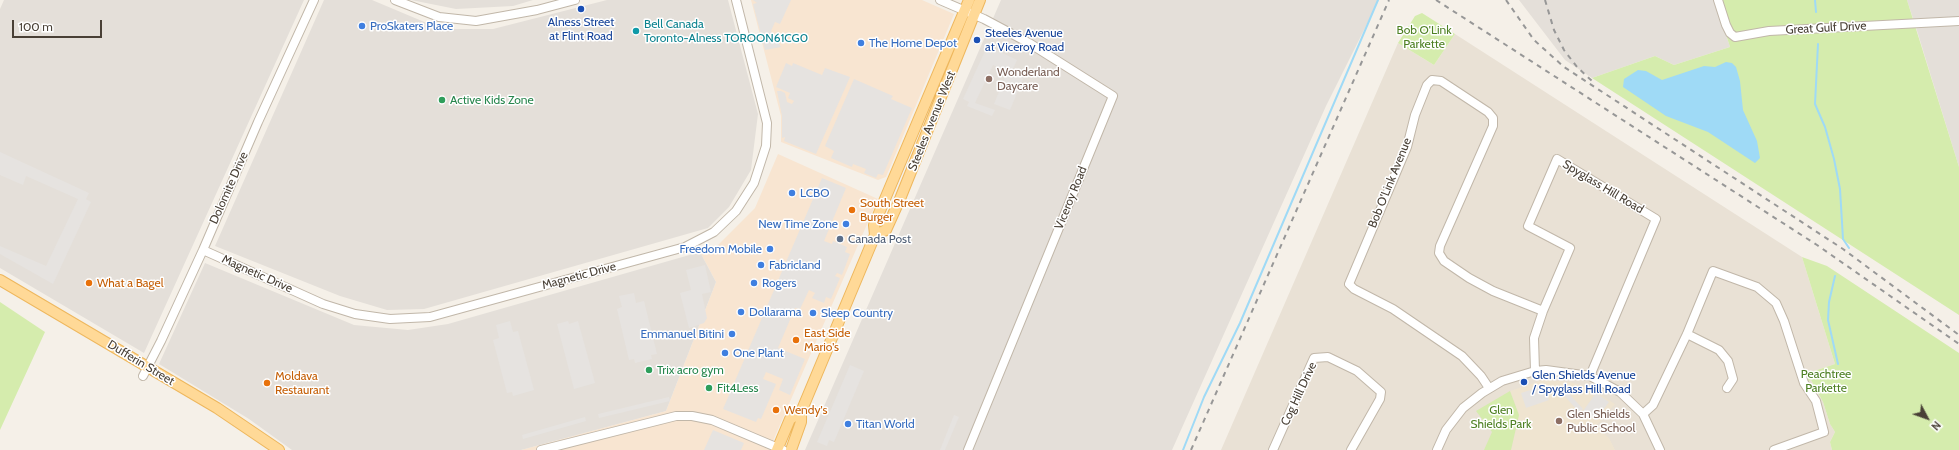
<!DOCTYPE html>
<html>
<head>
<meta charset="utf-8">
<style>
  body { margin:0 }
  #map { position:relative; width:1959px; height:450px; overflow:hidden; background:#f5f0e8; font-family:Cabin,sans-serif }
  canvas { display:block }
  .north { position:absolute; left:1907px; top:398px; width:40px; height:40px; -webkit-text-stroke:3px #fff; paint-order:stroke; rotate:131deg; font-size:11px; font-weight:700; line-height:16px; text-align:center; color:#494036 }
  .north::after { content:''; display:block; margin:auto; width:14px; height:18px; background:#494036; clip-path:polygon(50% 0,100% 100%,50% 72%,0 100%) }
  .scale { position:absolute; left:12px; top:20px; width:90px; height:18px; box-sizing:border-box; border:2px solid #494036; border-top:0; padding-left:5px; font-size:12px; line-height:14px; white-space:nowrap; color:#494036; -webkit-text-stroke:3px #fff; paint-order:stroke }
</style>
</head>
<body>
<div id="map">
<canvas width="1959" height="450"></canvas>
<div class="north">N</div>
<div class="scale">100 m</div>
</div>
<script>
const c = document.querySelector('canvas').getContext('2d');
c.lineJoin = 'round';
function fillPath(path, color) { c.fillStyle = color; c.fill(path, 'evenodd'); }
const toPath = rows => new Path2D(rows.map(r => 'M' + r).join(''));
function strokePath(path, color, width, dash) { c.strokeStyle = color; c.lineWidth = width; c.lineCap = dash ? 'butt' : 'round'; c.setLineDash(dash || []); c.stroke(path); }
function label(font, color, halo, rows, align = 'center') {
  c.font = font + ' Cabin,sans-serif'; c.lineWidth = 3; c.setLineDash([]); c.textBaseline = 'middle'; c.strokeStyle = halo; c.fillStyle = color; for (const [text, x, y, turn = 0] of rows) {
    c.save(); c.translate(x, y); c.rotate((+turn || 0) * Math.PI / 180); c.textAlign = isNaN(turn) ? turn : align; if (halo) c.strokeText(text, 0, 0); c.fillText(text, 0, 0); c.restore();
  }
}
fillPath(toPath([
  [1455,34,1802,257,1835,364,1808,373,1805,382,1811,380,1823,402,1830,424,1835,432,1830,442,1832,450,1221,450,1398,43,1434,65]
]), '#e9e1d5');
fillPath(toPath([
  [751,0,922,0,954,14,886,177,878,180,781,142,781,116],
  [778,154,878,199,769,450,521,450,666,411,716,282,700,252,716,247,755,208]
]), '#f8e5d1');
fillPath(toPath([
  [4,0,304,0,144,353,0,268,0,9],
  [324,0,372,0,441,29,493,29,607,0,728,0,758,114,751,170,729,207,708,228,424,309,387,310,340,296,215,246],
  [411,0,533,0,513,6,456,9],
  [1001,0,1379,0,1326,106,1172,450,805,450],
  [1519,0,1715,0,1730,47,1674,65,1655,56,1592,78,1565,60],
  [1907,0,1959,0,1959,167,1918,34],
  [700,252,716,282,666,411,521,450,292,450,249,419,159,364,205,263,354,325,408,330,448,324]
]), '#e4dfd9');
fillPath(toPath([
  [1543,380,1570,382,1590,388,1615,404,1596,426,1609,438,1615,450,1511,450,1519,415,1510,391]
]), '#efe4d0');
fillPath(toPath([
  [1715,0,1907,0,1959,167,1959,315,1592,78,1655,56,1674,65,1730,47],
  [1422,13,1455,34,1434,65,1398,43,1415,16],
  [1802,257,1827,266,1959,353,1959,450,1832,450,1830,442,1835,432,1830,424,1823,402,1811,380,1804,383,1808,373,1835,364],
  [0,302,45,332,0,430],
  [1510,391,1519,415,1511,450,1484,450,1492,432,1476,411]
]), '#d5ecad');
fillPath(toPath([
  [753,0,791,0,780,24,775,22,771,31,781,47,765,50,753,4,757,3],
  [992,48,1017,60,1013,69,1025,74,1010,110,994,104,1007,72,993,65,975,103,995,110,992,116,967,106,969,102,963,99,985,51,990,53],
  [786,63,792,66,793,63,822,75,825,68,850,77,816,154,784,141,785,137,782,138,782,116,777,91,781,91,785,93,787,102,792,104,794,101,788,98,790,93,776,87],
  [854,79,893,96,891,99,912,108,883,175,878,174,876,178,864,173,866,169,853,164,852,167,831,158,834,151,825,146],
  [0,152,89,193,86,199,91,202,53,284,0,254,0,246,46,266,78,199,26,176,23,185,0,175],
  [822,178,846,188,824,241,832,244,833,241,847,247,845,252,850,254,842,275,837,273,835,276,840,278,831,299,826,297,824,303,812,298,815,293,809,290,800,309,795,308,778,348,805,359,790,395,779,390,783,379,766,372,763,379,776,384,761,419,758,418,756,422,723,409],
  [705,265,711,292,702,294,707,318,704,323,689,328,680,293,691,290,686,270],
  [634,293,636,303,644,301,657,354,651,355,652,359,635,363,634,359,629,360,617,309,622,307,619,296],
  [510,321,513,332,518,331,534,390,513,396,512,392,507,393,493,340,499,338,496,325],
  [568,321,569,324,578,321,595,383,574,389,557,324],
  [850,365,864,371,834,442,829,440,827,446,817,442],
  [1562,386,1583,409,1579,412,1559,390],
  [1540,387,1541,392,1546,391,1549,400,1526,408,1521,393],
  [1596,393,1609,402,1596,420,1583,411],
  [669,397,670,401,599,418,598,414],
  [954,415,959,417,945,450,940,450],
  [585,417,586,421,523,439,522,435],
  [713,430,744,443,741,450,704,450]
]), '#e6e3e0');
fillPath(toPath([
  [1726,62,1732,63,1736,67,1740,81,1743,110,1757,141,1760,158,1755,163,1708,132,1666,116,1623,87,1624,79,1638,70,1646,71,1662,80,1704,66,1715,67]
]), '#9fdaf6');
strokePath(toPath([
  [1815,0,1816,12],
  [1818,44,1815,104,1825,127,1834,159,1840,189,1843,239,1849,248],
  [1835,276,1829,302,1828,320,1838,364],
  [1183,450,1204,397,1240,323,1378,0]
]), '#9fdaf6', 2);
const minor = toPath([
  [395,0,439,17,476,21,537,10,575,0],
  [940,0,984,19,1029,43,1113,96,968,450],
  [1718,0,1726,25,1730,33,1735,37,1769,31,1959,21],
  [203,250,323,304,355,314,390,319,430,317,685,247,714,232,736,211,754,183,766,146,767,123,736,0],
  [1687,334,1719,350,1728,361,1733,379,1727,388],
  [1535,371,1534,338,1543,311,1570,248,1528,226,1557,159,1656,219,1590,376],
  [143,376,161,341,203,250,258,122,314,0],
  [1489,388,1481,376,1462,356,1393,309,1354,289,1349,284,1407,147,1415,115,1427,85,1432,80,1441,81,1488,112,1493,118,1493,126,1440,246,1439,253,1444,261,1469,278,1493,291,1543,311],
  [1643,414,1653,405,1687,334,1713,271,1757,287,1776,303,1784,321,1804,383,1816,401,1824,432,1774,450],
  [541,450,676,416,692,416,712,420,783,450],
  [1273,450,1314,358,1328,357,1357,371,1381,392,1380,399,1351,450],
  [1437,450,1446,430,1463,408,1482,393,1502,381,1535,371,1546,370,1590,376,1620,392,1643,414,1660,450]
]);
const major = toPath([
  [875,235,886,230,900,199,980,0],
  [0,280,217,408,279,450],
  [777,450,790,419,801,412],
  [791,450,801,422,801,412,875,235,874,225,969,0]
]);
strokePath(minor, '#c1b7a9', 10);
strokePath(major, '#eeb75d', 12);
strokePath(minor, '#fff', 8);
strokePath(major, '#ffd997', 10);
strokePath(toPath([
  [1436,0,1817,245,1959,344],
  [1506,0,1534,40,1564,67,1843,249,1959,335],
  [1545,0,1554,30,1564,50,1577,67,1592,81],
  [1191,450,1389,0]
]), '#979797', 2, [5, 5]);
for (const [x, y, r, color] of [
  [581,9,4,"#1a4fb4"],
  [362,26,4,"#3f7fe0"],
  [636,31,4,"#0f9aa8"],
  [977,40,4,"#1a4fb4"],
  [861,43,4,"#3f7fe0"],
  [989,79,4,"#8d6e63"],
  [442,100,4,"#2e9e5b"],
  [792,193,4,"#3f7fe0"],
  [852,210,4,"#e8710a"],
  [846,224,4,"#3f7fe0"],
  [840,239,4,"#5c6f8a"],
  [770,249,4,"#3f7fe0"],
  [761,265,4,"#3f7fe0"],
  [89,283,4,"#e8710a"],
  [754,283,4,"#3f7fe0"],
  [741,312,4,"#3f7fe0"],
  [813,313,4,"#3f7fe0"],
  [732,334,4,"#3f7fe0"],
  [796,340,4,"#e8710a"],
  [725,353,4,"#3f7fe0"],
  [649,370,4,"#2e9e5b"],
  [1524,382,4,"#1a4fb4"],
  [267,383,4,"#e8710a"],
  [709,388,4,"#2e9e5b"],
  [776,410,4,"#e8710a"],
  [1559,421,4,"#8d6e63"],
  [848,424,4,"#3f7fe0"]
]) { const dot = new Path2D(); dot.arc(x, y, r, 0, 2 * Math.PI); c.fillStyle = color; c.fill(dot); strokePath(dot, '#fff', 1.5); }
label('12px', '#164399', '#fff', [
  ["Alness Street",581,22,"center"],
  ["at Flint Road",581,36,"center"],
  ["Steeles Avenue",985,33],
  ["at Viceroy Road",985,47],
  ["Glen Shields Avenue",1532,375],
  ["/ Spyglass Hill Road",1532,389]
], 'left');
label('12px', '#0d838f', '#fff', [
  ["Bell Canada",644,24],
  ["Toronto-Alness TOROON61CG0",644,38]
], 'left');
label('12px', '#366cbe', '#fff', [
  ["ProSkaters Place",370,26],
  ["The Home Depot",869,43],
  ["LCBO",800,193],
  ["New Time Zone",838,224,"right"],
  ["Freedom Mobile",762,249,"right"],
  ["Fabricland",769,265],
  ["Rogers",762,283],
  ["Dollarama",749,312],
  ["Sleep Country",821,313],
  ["Emmanuel Bitini",724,334,"right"],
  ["One Plant",733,353],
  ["Titan World",856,424]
], 'left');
label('12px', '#494036', '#fff', [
  ["Great Gulf Drive",1826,28,-3],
  ["Steeles Avenue West",932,121,-68],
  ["Bob O'Link Avenue",1390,183,-68],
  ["Spyglass Hill Road",1603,187,31],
  ["Dolomite Drive",229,188,-66],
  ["Viceroy Road",1071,198,-68],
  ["Magnetic Drive",257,274,24],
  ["Magnetic Drive",579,276,-15],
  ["Dufferin Street",141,363,31],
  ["Cog Hill Drive",1299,394,-65]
]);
label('12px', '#4e8023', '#fff', [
  ["Bob O'Link",1424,30],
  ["Parkette",1424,44],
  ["Peachtree",1826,374],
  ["Parkette",1826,388],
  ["Glen",1501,410],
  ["Shields Park",1501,424]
]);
label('12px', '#785e54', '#fff', [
  ["Wonderland",997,72],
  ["Daycare",997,86],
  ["Glen Shields",1567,414],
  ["Public School",1567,428]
], 'left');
label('12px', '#27864d', '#fff', [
  ["Active Kids Zone",450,100],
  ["Trix acro gym",657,370],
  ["Fit4Less",717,388]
], 'left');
label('12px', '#c56008', '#fff', [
  ["South Street",860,203],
  ["Burger",860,217],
  ["What a Bagel",97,283],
  ["East Side",804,333],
  ["Mario's",804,347],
  ["Moldava",275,376],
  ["Restaurant",275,390],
  ["Wendy's",784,410]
], 'left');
label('12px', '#4e5e75', '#fff', [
  ["Canada Post",848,239]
], 'left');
</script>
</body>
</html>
